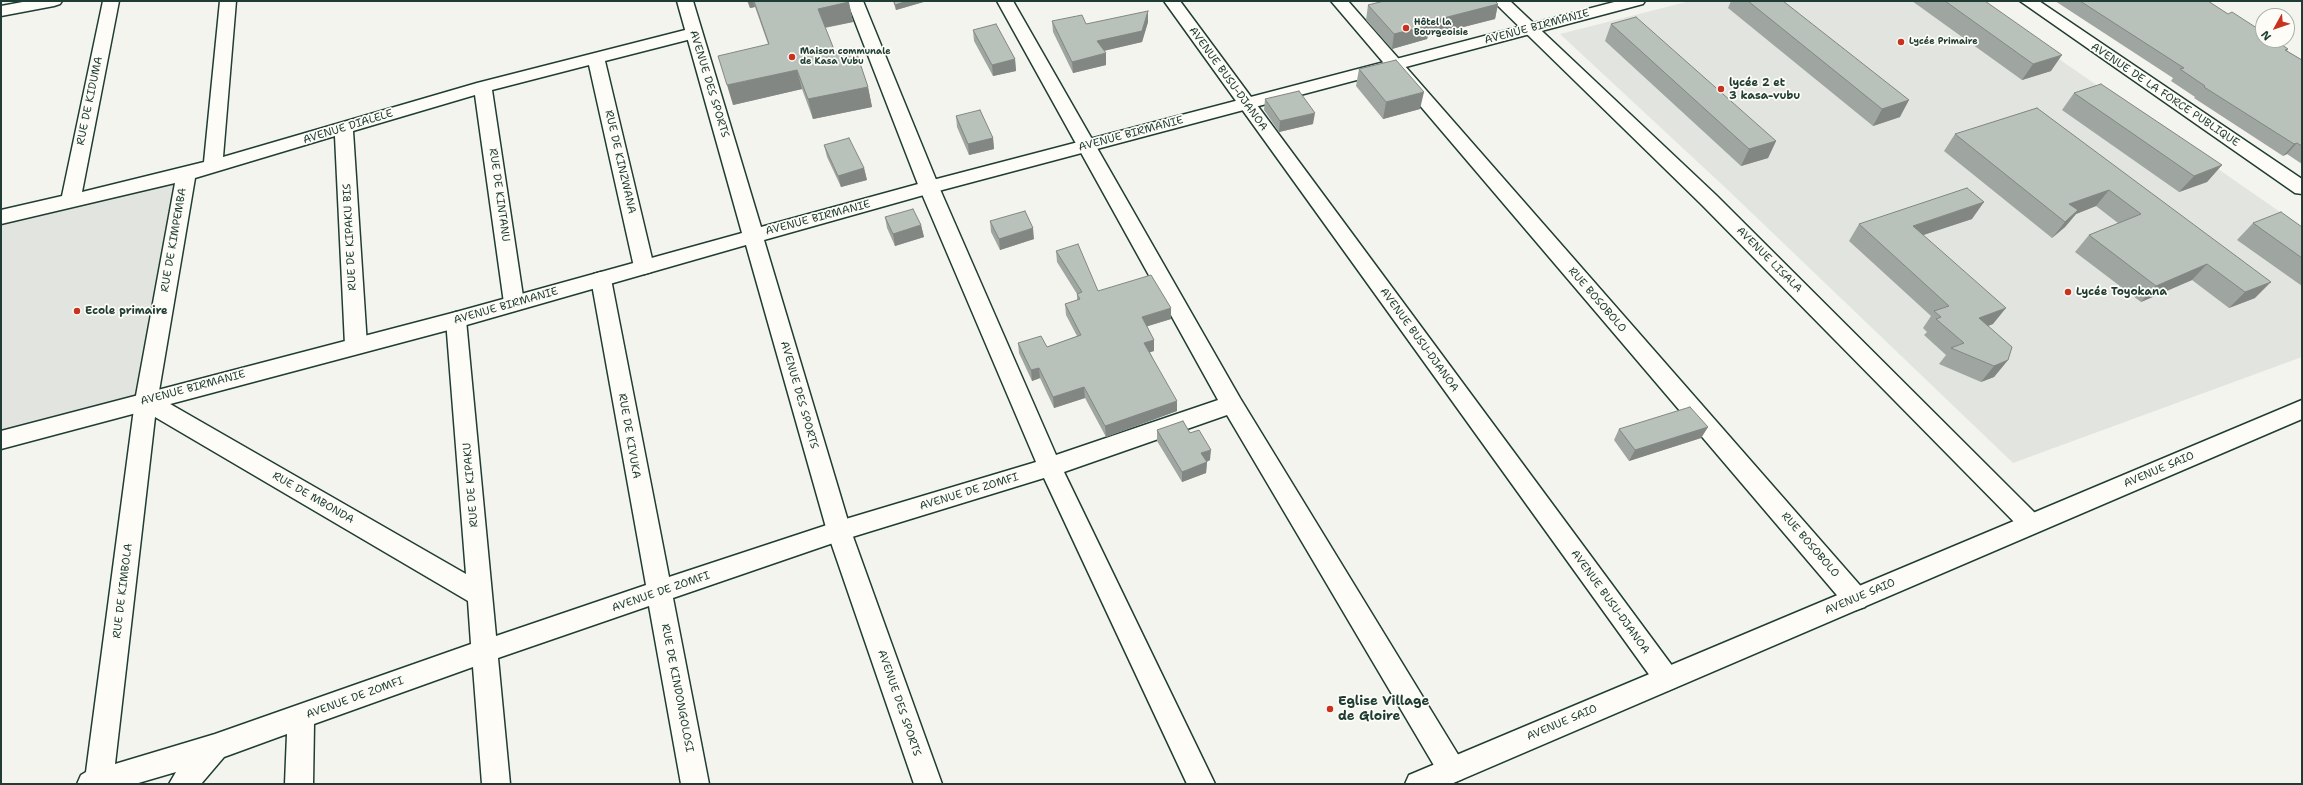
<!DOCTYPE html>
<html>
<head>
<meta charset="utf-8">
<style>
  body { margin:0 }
  #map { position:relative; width:2303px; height:785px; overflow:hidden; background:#f4f4ef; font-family:"Shantell Sans",sans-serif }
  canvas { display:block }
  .frame { position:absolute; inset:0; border:2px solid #1f3d34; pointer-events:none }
  .north { position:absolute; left:2255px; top:8px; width:40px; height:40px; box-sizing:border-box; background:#fdfcf7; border:1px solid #a4b0a9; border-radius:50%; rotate:230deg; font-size:11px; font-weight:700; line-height:16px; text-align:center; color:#1f3d34 }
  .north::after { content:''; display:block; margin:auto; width:14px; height:18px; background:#c8321e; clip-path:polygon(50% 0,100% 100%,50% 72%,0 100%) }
</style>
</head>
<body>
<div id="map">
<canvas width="2303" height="785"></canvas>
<div class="frame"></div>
<div class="north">N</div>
</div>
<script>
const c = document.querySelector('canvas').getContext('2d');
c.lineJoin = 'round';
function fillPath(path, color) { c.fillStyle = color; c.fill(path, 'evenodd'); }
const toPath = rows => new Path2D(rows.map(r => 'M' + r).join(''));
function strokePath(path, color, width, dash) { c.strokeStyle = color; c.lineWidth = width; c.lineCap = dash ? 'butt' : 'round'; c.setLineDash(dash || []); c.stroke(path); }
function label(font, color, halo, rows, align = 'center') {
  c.font = font + ' "Shantell Sans",sans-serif'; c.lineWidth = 3.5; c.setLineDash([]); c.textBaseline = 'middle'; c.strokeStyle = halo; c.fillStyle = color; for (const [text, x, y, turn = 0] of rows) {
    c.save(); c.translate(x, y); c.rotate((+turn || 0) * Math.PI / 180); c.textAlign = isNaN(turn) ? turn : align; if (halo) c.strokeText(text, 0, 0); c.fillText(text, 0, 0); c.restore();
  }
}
fillPath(toPath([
  [1690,1,1975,1,2302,227,2302,357,2013,463,1731,193,1560,34],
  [179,183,135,396,1,432,1,225]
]), '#e2e5df');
const street = toPath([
  [103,1,119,1,82,192,204,162,220,1,236,1,223,157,477,83,693,28,699,29,701,33,699,37,605,61,654,267,651,272,644,274,637,272,634,267,589,65,492,90,524,303,521,308,514,311,507,308,504,303,475,95,353,131,367,345,364,351,356,353,348,351,345,345,335,136,195,178,158,397,466,574,446,320,449,315,456,312,463,315,466,320,496,636,646,585,591,279,594,274,601,272,608,274,611,279,669,577,839,521,1036,462,919,187,847,1,863,1,939,187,1056,455,1218,400,997,1,1013,1,1240,398,1462,761,1466,770,1462,779,1452,783,1442,779,1227,415,1064,472,1215,784,1187,784,1044,478,839,541,673,598,709,784,681,784,649,606,498,658,510,784,482,784,473,667,314,724,313,784,285,784,287,734,224,757,201,784,169,784,176,772,135,784,77,784,81,775,86,772,135,401,175,183,1,224,1,210,62,196,103,1],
  [155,417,468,601,471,644,215,734,115,764,155,417],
  [1164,1,1180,1,1676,671,1680,679,1676,687,1667,691,1658,687,1164,1],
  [1331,1,1348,1,1865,591,1868,599,1865,607,1856,610,1847,607,1331,1],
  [1493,1,1510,1,1716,195,2039,517,2043,524,2039,531,2031,534,2023,531,1702,205,1493,1]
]);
const secondary = toPath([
  [28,1,62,1,60,4,54,6,1,16,1,6,28,1],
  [677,1,693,1,761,227,929,181,1618,1,1645,1,1643,4,931,193,764,240,851,531,942,784,914,784,827,531,746,245,456,328,1,449,1,431,456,312,742,233,677,1],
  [2020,1,2039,1,2302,179,2302,194,2295,193,2020,1],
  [2302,400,2302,419,1451,784,1405,784,1409,775,2302,400]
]);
strokePath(street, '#1f3d34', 3);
strokePath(secondary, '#1f3d34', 3);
fillPath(street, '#fdfcf7');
fillPath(secondary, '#fdfcf7');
fillPath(toPath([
  [747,1,848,1,853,22,825,28,835,52,868,87,872,107,813,119,802,89,733,105,768,44,755,7,750,8],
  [893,1,927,1,896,10],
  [1731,1,1783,1,1900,117,1873,126,1728,8],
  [1912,1,1985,1,2051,71,2022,80],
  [2055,1,2208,1,2228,14,2288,49,2287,51,2302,60,2302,164,2287,154,2283,156,2194,98,2195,97,2171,81,2173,78],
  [1498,4,1495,19,1428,36,1427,39,1392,49,1366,20,1368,5],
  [1052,21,1086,24,1148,22,1142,42,1104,51,1106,65,1073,73,1053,32],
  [1611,24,1776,141,1768,158,1741,166,1605,41],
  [973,30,1015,59,1016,71,993,76,974,41],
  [1359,69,1420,109,1383,119,1356,86],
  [2074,93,2222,165,2207,182,2179,192,2062,110],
  [1265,99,1313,124,1279,132,1264,110],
  [2037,108,2255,298,2229,308,2192,280,2141,302,2075,252,2089,235,2118,223,2096,206,2076,214,2065,227,2052,238,1944,151,1955,134],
  [956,116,993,138,994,149,969,155,957,127],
  [824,145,864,168,867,180,841,187,827,157],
  [885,217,921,225,924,237,895,246,887,228],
  [1972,219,1923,235,1993,324,1988,326,2008,360,1994,377,1981,382,1939,364,1946,355,1924,335,1927,332,1923,328,1931,316,1849,241,1859,224],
  [990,221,1034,239,1000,250,991,232],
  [2253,223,2302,227,2302,286,2237,240],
  [1056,251,1098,291,1171,319,1147,326,1154,340,1154,351,1150,352,1177,411,1106,437,1085,398,1054,408,1040,378,1032,381,1019,353,1018,343,1047,347,1077,336,1066,315,1065,304,1077,300,1077,294,1057,262],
  [1708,427,1701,438,1629,461,1614,440,1619,429],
  [1157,430,1190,433,1210,460,1207,462,1206,473,1182,482,1157,441]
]), '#9fa6a1');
fillPath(toPath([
  [748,1,753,1,755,7,750,8],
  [907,1,927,1,896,10,895,5],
  [849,2,853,22,822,28,818,9],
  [1498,4,1495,19,1428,36,1427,39,1392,49,1394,34,1428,22],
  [1148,11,1148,22,1142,42,1098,52,1097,41],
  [1106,53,1106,65,1073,73,1072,62],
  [2062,55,2051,71,2022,80,2033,64],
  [1015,59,1016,71,993,76,992,65],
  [797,70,802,89,733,105,727,85],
  [868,87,872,107,813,119,808,99],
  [1424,92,1420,109,1383,119,1386,102],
  [1909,100,1900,117,1873,126,1882,109],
  [1315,113,1313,124,1279,132,1280,121],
  [993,138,994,149,969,155,968,144],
  [1776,141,1768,158,1741,166,1749,149],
  [2297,143,2287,154,2283,156,2294,144],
  [2222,165,2207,182,2179,192,2194,176],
  [864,168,867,180,841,187,838,176],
  [2109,190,2096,206,2076,214,2065,227,2052,238,2065,222,2069,204],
  [1984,202,1972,219,1902,242,1913,226],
  [921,225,924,237,895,246,893,234],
  [1033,228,1034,239,1000,250,999,239],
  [2207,264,2192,280,2141,302,2156,286],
  [2271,282,2255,298,2229,308,2245,292],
  [1171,308,1171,319,1142,328,1142,317],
  [2006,308,1993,324,1966,334,1979,318],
  [1154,340,1154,351,1144,354,1144,343],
  [2008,360,1994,377,1981,382,1994,366],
  [1039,368,1040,378,1032,381,1031,370],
  [1084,387,1085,398,1054,408,1053,397],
  [1177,401,1177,411,1106,437,1105,426],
  [1708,427,1701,438,1629,461,1635,450],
  [1211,450,1210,460,1201,464,1201,453],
  [1207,462,1206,473,1182,482,1182,472]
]), '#828783');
const building = toPath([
  [754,1,848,1,849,2,818,9,835,52,855,48,868,87,808,99,797,70,727,85,718,56,769,44,754,1],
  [894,1,907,1,895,5,894,1],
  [1384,1,1495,1,1498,4,1428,22,1430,25,1394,34,1368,5,1384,1],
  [1748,1,1783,1,1909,100,1882,109,1748,1],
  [1945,1,1985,1,2062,55,2033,64,1945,1],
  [2080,1,2208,1,2228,14,2232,12,2263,32,2263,40,2275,40,2288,49,2285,50,2302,60,2302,146,2297,143,2294,144,2204,87,2205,86,2180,69,2184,68,2080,1],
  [1148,11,1142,31,1097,41,1106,53,1072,62,1052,21,1082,15,1086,24,1148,11],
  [1636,17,1776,141,1749,149,1611,24,1636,17],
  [996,24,1015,59,992,65,973,30,996,24],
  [1396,60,1424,92,1386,102,1359,69,1396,60],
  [2101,84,2222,165,2194,176,2074,93,2101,84],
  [1299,91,1315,113,1280,121,1265,99,1299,91],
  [2037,108,2271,282,2245,292,2207,264,2156,286,2089,235,2141,214,2109,190,2069,204,2078,210,2065,222,1955,134,2037,108],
  [980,110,993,138,968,144,956,116,980,110],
  [849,138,864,168,838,176,824,145,849,138],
  [1967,188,1984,202,1913,226,2006,308,1979,318,2012,347,2008,360,1994,366,1951,348,1964,343,1936,319,1941,317,1934,311,1949,306,1859,224,1967,188],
  [913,209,921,225,893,234,885,217,913,209],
  [1025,211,1033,228,999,239,990,221,1025,211],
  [2281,212,2302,227,2302,258,2253,223,2281,212],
  [1078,244,1098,291,1151,275,1171,308,1142,317,1154,340,1144,343,1177,401,1105,426,1084,387,1053,397,1039,368,1031,370,1018,343,1041,336,1047,347,1081,335,1065,304,1080,299,1077,294,1082,292,1056,251,1078,244],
  [1690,407,1708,427,1635,450,1619,429,1690,407],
  [1183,421,1190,433,1199,430,1211,450,1201,453,1207,462,1182,472,1157,430,1183,421]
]);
fillPath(building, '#b9c1bb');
strokePath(building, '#828783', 1);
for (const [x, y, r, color] of [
  [1406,28,4,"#c8321e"],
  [1901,42,4,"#c8321e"],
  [792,57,4,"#c8321e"],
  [1721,89,4,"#c8321e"],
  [2068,292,4,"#c8321e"],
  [77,311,4,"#c8321e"],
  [1330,709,4,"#c8321e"]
]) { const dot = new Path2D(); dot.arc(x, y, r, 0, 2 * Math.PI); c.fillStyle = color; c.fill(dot); strokePath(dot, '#fdfcf7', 1.5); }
label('bold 9px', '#1f3d34', '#fdfcf7', [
  ["Hôtel la",1414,23],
  ["Bourgeoisie",1414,33],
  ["Lycée Primaire",1909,42],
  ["Maison communale",800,52],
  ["de Kasa Vubu",800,62]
], 'left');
label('11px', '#1f3d34', '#fdfcf7', [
  ["AVENUE BIRMANIE",1537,27,-15],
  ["AVENUE BUSU-DJANOA",1228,79,54],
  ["AVENUE DES SPORTS",709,84,73],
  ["AVENUE DE LA FORCE PUBLIQUE",2165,95,34],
  ["RUE DE KIDUMA",90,101,-78],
  ["AVENUE DIALELE",348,127,-17],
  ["AVENUE BIRMANIE",1131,134,-15],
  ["RUE DE KINZWANA",620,162,77],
  ["RUE DE KINTANU",499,195,82],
  ["AVENUE BIRMANIE",818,218,-15],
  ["RUE DE KIPAKU BIS",350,237,-93],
  ["RUE DE KIMPEMBA",174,240,-80],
  ["AVENUE LISALA",1769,260,45],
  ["RUE BOSOBOLO",1597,300,49],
  ["AVENUE BIRMANIE",506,306,-16],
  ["AVENUE BUSU-DJANOA",1419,340,54],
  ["AVENUE BIRMANIE",193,388,-15],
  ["AVENUE DES SPORTS",799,395,74],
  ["RUE DE KIVUKA",629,436,80],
  ["AVENUE SAIO",2159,470,-23],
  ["RUE DE KIPAKU",471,485,-95],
  ["AVENUE DE ZOMFI",969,492,-17],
  ["RUE DE MBONDA",313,498,30],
  ["RUE BOSOBOLO",1810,545,49],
  ["RUE DE KIMBOLA",123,591,-83],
  ["AVENUE DE ZOMFI",661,592,-19],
  ["AVENUE SAIO",1860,597,-23],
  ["AVENUE BUSU-DJANOA",1610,602,54],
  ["RUE DE KINDONGOLOSI",677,688,79],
  ["AVENUE DE ZOMFI",355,698,-20],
  ["AVENUE DES SPORTS",899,703,71],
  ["AVENUE SAIO",1562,723,-23]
]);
label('bold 11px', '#1f3d34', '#fdfcf7', [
  ["lycée 2 et",1729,83],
  ["3 kasa-vubu",1729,96],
  ["Lycée Toyokana",2076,292],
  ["Ecole primaire",85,311]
], 'left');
label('bold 13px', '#1f3d34', '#fdfcf7', [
  ["Eglise Village",1338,702],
  ["de Gloire",1338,717]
], 'left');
</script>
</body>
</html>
